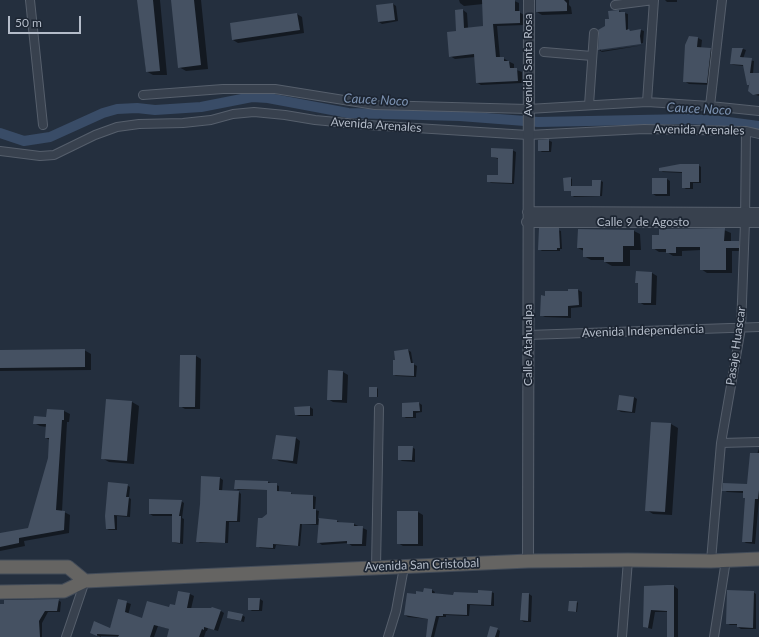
<!DOCTYPE html>
<html>
<head>
<meta charset="utf-8">
<style>
  body { margin:0 }
  #map { position:relative; width:759px; height:637px; overflow:hidden; background:#242f3e; font-family:Lato,sans-serif }
  canvas { display:block }
  .scale { position:absolute; left:8px; top:16px; width:73px; height:18px; box-sizing:border-box; border:2px solid #b4bcc9; border-top:0; padding-left:5px; font-size:12px; line-height:14px; white-space:nowrap; color:#b4bcc9; -webkit-text-stroke:3px #1d2633; paint-order:stroke }
</style>
</head>
<body>
<div id="map">
<canvas width="759" height="637"></canvas>
<div class="scale">50 m</div>
</div>
<script>
const c = document.querySelector('canvas').getContext('2d');
c.lineJoin = 'round';
function fillPath(path, color) { c.fillStyle = color; c.fill(path, 'evenodd'); }
const toPath = rows => new Path2D(rows.map(r => 'M' + r).join(''));
function strokePath(path, color, width, dash) { c.strokeStyle = color; c.lineWidth = width; c.lineCap = dash ? 'butt' : 'round'; c.setLineDash(dash || []); c.stroke(path); }
function label(font, color, halo, rows, align = 'center') {
  c.font = font + ' Lato,sans-serif'; c.lineWidth = 3.5; c.setLineDash([]); c.textBaseline = 'middle'; c.strokeStyle = halo; c.fillStyle = color; for (const [text, x, y, turn = 0] of rows) {
    c.save(); c.translate(x, y); c.rotate((+turn || 0) * Math.PI / 180); c.textAlign = isNaN(turn) ? turn : align; if (halo) c.strokeText(text, 0, 0); c.fillText(text, 0, 0); c.restore();
  }
}
fillPath(toPath([
  [138,0,160,0,167,75,153,75,146,71],
  [172,0,201,0,208,69,186,71,179,67],
  [459,0,512,0,519,3,519,12,524,15,525,25,497,26,500,58,503,58,508,61,514,64,514,69,522,72,522,83,481,85,476,82,475,57,455,59,450,56,463,10,467,13,468,28,484,27,483,4,464,6,460,3],
  [537,0,569,0,569,5,571,7,572,14,542,15,537,12],
  [665,0,677,0,677,2,667,2],
  [393,4,396,6,398,21,382,24,379,22],
  [618,11,628,14,628,30,632,32,641,30,644,31,643,43,601,49,601,51,644,45,602,52,599,50,600,33,606,27,610,20],
  [297,14,302,17,304,33,238,43,233,40],
  [698,38,702,40,701,49,711,49,715,52,712,85,689,84,684,81],
  [733,49,743,49,746,50,743,59,754,61,753,74,759,74,759,96,753,94,750,86,748,84,744,66,734,65,731,64],
  [548,140,552,142,551,152,542,152,539,150],
  [512,150,516,152,514,184,491,183,488,181,499,176,499,159,492,157],
  [698,165,701,167,701,183,693,183,693,189,686,189,683,187,683,173,663,172,660,170],
  [570,178,572,179,572,187,593,187,601,181,603,182,602,196,574,197,572,195,572,191,565,191],
  [667,179,670,181,670,196,656,196,653,194],
  [558,230,561,231,562,249,560,249,560,251,542,251,539,249],
  [724,230,731,233,731,242,738,242,745,246,745,251,732,251,732,273,707,273,701,269,701,250,682,251,682,256,673,256,667,252,659,252,653,248],
  [634,231,640,234,641,250,630,250,630,266,612,266,605,262,605,260,591,260,584,256,584,251,578,248],
  [637,272,652,273,657,276,656,305,644,305,639,302,639,284,636,282],
  [569,290,578,290,582,292,582,307,571,308,571,318,545,317,541,315,546,297,569,292],
  [84,350,91,354,91,370,0,371,0,351],
  [408,350,411,352,413,364,417,366,416,377,396,376,394,375],
  [181,356,196,356,201,359,200,409,185,409,180,406],
  [329,371,343,372,348,375,347,403,333,402,328,399],
  [377,388,378,389,378,397,370,397],
  [620,396,634,397,637,399,635,413,621,412,618,410],
  [107,400,132,402,139,406,134,464,109,462,102,458],
  [419,403,422,405,422,412,416,413,416,418,406,418,403,416],
  [310,407,313,409,313,416,299,416,296,415],
  [64,411,70,414,69,422,67,422,62,511,70,515,69,533,24,541,25,546,0,551,0,534,29,529,49,458,50,440,46,438,47,427,40,426,34,423],
  [671,424,678,428,672,515,653,514,647,510],
  [296,438,300,441,297,464,279,461,274,458],
  [412,447,415,449,415,462,402,461,399,459],
  [759,448,759,500,755,544,746,543,743,541,746,499,744,497,744,493,727,492,724,490,748,485],
  [202,477,220,478,223,480,222,492,239,492,241,494,240,522,229,522,228,543,200,543,197,541,201,504],
  [268,482,279,486,279,492,291,493,293,495,313,496,316,497,315,510,319,511,318,519,337,521,341,523,354,524,367,530,366,546,352,546,348,543,322,545,318,542,319,525,302,524,300,546,276,545,275,549,260,548,257,546,262,519,268,515,268,490,238,490,235,488],
  [127,485,130,487,129,498,131,499,130,517,117,516,117,530,109,530,107,529],
  [181,501,184,503,182,518,184,519,183,544,176,543,173,542,173,516,153,516,150,514],
  [418,512,423,515,423,546,403,546,398,543],
  [674,586,678,589,678,637,630,637,668,637,668,612,655,612,652,629,644,627,644,587],
  [432,590,435,592,434,594,454,596,491,592,494,593,494,606,470,605,469,616,446,615,446,617,439,617,434,637,428,637,429,619,408,617,405,615,417,595],
  [179,592,190,594,194,596,191,609,221,611,224,613,218,631,208,628,207,631,206,631,204,637,168,637,170,629,158,626,154,637,101,636,101,637,95,634,110,629,119,600,131,604,128,615,143,620,176,606],
  [753,592,756,594,756,629,741,629,738,627,738,625,730,625,727,623],
  [523,594,529,594,532,596,531,622,524,622,521,620],
  [260,599,263,601,262,611,252,611,249,609],
  [58,600,61,602,60,612,48,612,42,623,42,637,0,637,0,616],
  [577,602,578,603,577,612,570,611],
  [242,615,245,617,244,622,228,618],
  [497,629,500,631,499,637,488,637]
]), '#0007');
strokePath(toPath([
  [0,133,24,141,50,137,103,113,117,109,137,108,155,110,201,107,252,97,268,98,348,113,460,116,538,122,688,119,721,121,759,126]
]), '#394c67', 10);
fillPath(toPath([
  [137,0,153,0,160,71,146,72],
  [171,0,194,0,201,65,178,68],
  [482,0,515,0,515,11,520,11,520,23,493,24,496,57,504,57,504,61,509,61,510,68,517,68,518,81,476,83,474,54,449,57,447,32,456,31,455,10,463,9,464,28,483,26],
  [536,0,564,0,567,3,567,11,536,12],
  [393,3,395,20,378,22,376,5],
  [619,10,619,12,625,12,626,30,629,29,630,31,641,29,640,36,641,44,598,50,599,33,598,30,605,26,605,19,609,19,608,11],
  [297,13,300,30,232,40,230,23],
  [689,36,698,37,697,47,711,48,707,83,683,82,685,45],
  [732,48,743,48,740,57,752,58,750,73,759,73,759,94,753,95,748,91,750,80,749,85,747,85,743,65,730,64],
  [549,139,549,151,538,151,538,140],
  [491,148,513,149,512,183,487,182,487,175,498,175,498,158,491,157],
  [680,164,699,164,699,182,690,182,690,188,682,188,682,172,659,171,659,168],
  [571,177,571,191,564,191,563,178],
  [652,178,667,178,667,194,652,194],
  [592,180,601,180,600,196,571,196,571,186,592,186],
  [539,228,559,228,560,248,557,248,557,250,538,250],
  [725,228,724,241,739,241,739,248,726,248,726,270,700,270,700,247,676,247,676,253,666,253,666,249,652,249,652,235,659,235,659,229],
  [578,229,634,230,634,246,623,246,623,262,604,262,604,257,583,257,583,248,577,248],
  [636,271,652,272,651,303,638,303,638,283,635,283],
  [568,289,578,289,579,305,568,306,568,316,540,316,541,295,545,296,545,291,568,291],
  [85,349,85,367,0,368,0,350],
  [408,349,411,363,414,363,414,376,393,375,393,360,395,360,394,351],
  [180,355,196,355,195,407,179,407],
  [328,370,343,371,342,400,327,400],
  [369,387,377,387,377,397,369,397],
  [619,395,634,397,632,412,617,410],
  [106,399,132,401,127,461,101,459],
  [419,402,420,411,413,411,413,417,402,417,402,403],
  [310,406,310,415,295,415,294,407],
  [47,409,64,410,64,420,62,420,56,510,65,511,64,530,19,538,19,543,0,547,0,533,28,528,48,458,49,438,45,438,46,424,33,424,34,416,46,417],
  [651,422,671,423,665,512,645,511],
  [276,435,296,437,293,461,272,459],
  [398,446,413,446,412,460,398,460],
  [750,453,759,453,759,490,758,499,755,499,752,542,742,542,745,498,743,498,743,491,722,491,723,483,747,484],
  [201,476,220,477,219,490,239,491,237,521,226,521,225,543,196,542,200,504],
  [235,480,268,481,268,483,277,483,277,491,291,492,291,494,313,495,313,509,316,509,316,524,300,524,298,546,273,544,273,548,256,547,258,518,262,518,267,514,267,490,234,489],
  [108,482,128,484,126,497,129,497,127,516,114,515,115,529,106,529,105,516],
  [149,499,182,500,179,516,181,516,180,543,172,542,172,514,149,514],
  [397,511,418,511,418,544,397,544],
  [319,518,337,520,337,522,354,523,354,526,363,526,362,544,347,544,347,541,317,543],
  [667,585,674,585,674,637,667,637,667,611,651,610,648,628,643,627,644,586],
  [424,588,432,589,432,593,453,595,454,592,478,593,478,590,492,591,491,605,467,604,467,615,443,614,443,616,436,616,431,637,426,637,428,619,404,615,407,593,416,594,416,591,423,592],
  [727,590,754,591,753,628,737,627,737,624,726,624],
  [178,591,190,593,187,608,211,608,212,607,221,610,214,630,204,627,204,630,202,629,199,637,167,637,169,629,154,625,150,637,118,637,119,635,97,634,97,636,90,633,94,621,110,628,118,599,127,601,125,612,142,618,147,601,169,607,170,604,175,605],
  [522,593,529,593,528,621,520,620],
  [248,598,260,598,259,610,248,610],
  [59,599,57,611,45,611,39,621,40,637,0,637,0,604,4,604,4,600],
  [569,601,577,601,576,612,568,611],
  [228,611,243,614,241,621,227,618],
  [490,626,498,628,495,637,487,637]
]), '#455162');
const minor = toPath([
  [30,0,43,125],
  [615,5,654,0],
  [544,52,592,56],
  [143,95,223,89,275,89,375,105,528,109,647,102,710,106,759,111],
  [647,102,654,0],
  [589,105,594,33],
  [710,106,722,0],
  [0,151,40,156,54,155,95,135,117,127,139,124,183,123,211,120,233,114,254,112,285,115,315,120,368,125,528,135,644,129,746,131,759,134],
  [528,335,759,327],
  [721,443,759,442],
  [711,561,721,443,741,328,745,222,746,131],
  [376,567,379,408],
  [66,637,85,581],
  [388,637,396,611,404,567],
  [622,637,628,560],
  [714,637,726,560]
]);
const tertiary = toPath([
  [528,212,759,213],
  [527,222,759,222],
  [528,561,529,0]
]);
const trunk = toPath([
  [0,567,68,567,85,581,64,591,0,592],
  [85,581,528,561,628,560,711,561,759,559]
]);
strokePath(minor, '#565f6c', 10);
strokePath(tertiary, '#565f6c', 12);
strokePath(trunk, '#434c59', 15);
strokePath(minor, '#38414e', 8);
strokePath(tertiary, '#38414e', 10);
strokePath(trunk, '#656462', 13);
label('12px', '#b4bcc9', '#1d2633', [
  ["Avenida Santa Rosa",528,65,-90],
  ["Avenida Arenales",376,125,4],
  ["Avenida Arenales",699,130,1],
  ["Calle 9 de Agosto",643,222],
  ["Avenida Independencia",643,331,-2],
  ["Calle Atahualpa",528,345,-90],
  ["Pasaje Huascar",736,346,-82],
  ["Avenida San Cristobal",422,565,-2]
]);
label('italic 13px', '#7c92b1', '#1d2633', [
  ["Cauce Noco",376,100,3],
  ["Cauce Noco",699,109,3]
]);
</script>
</body>
</html>
